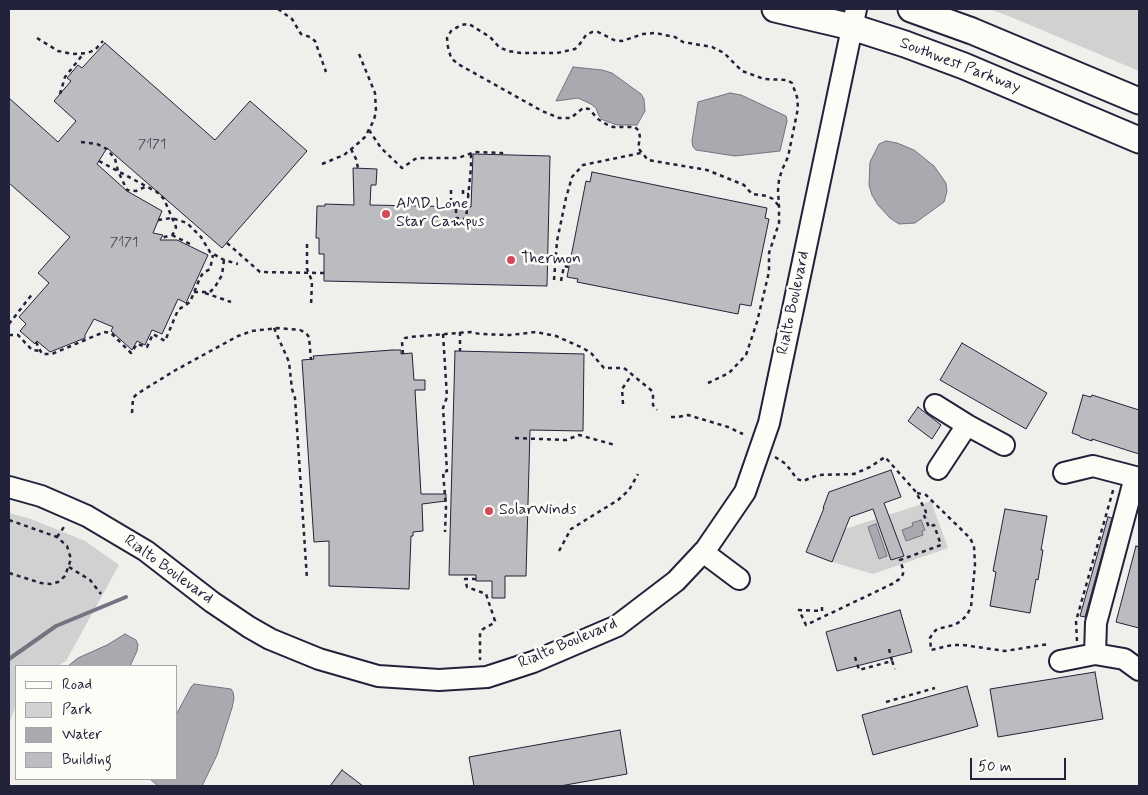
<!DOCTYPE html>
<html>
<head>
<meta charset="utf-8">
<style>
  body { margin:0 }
  #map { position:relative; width:1148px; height:795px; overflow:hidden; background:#f0efec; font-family:Mynerve,sans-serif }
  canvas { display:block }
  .frame { position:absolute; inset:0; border:10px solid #22223b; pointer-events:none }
  .legend { position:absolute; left:15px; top:665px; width:162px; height:115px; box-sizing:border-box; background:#fdfcf7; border:1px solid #a5a5ac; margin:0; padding:6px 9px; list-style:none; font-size:15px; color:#22223b }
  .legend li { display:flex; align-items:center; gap:10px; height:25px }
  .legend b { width:25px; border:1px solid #a5a5ac }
  .scale { position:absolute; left:970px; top:758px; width:96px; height:22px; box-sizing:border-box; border:2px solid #22223b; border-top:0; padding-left:6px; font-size:15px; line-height:18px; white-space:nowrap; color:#22223b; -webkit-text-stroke:4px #fdfcf7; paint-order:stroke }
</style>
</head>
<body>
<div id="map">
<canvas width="1148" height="795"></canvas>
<div class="frame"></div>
<ul class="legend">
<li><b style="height:6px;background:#fdfcf7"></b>Road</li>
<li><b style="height:14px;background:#d2d1d1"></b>Park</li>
<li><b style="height:14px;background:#a9a9b0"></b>Water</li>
<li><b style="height:14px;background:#bcbcc0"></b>Building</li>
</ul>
<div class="scale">50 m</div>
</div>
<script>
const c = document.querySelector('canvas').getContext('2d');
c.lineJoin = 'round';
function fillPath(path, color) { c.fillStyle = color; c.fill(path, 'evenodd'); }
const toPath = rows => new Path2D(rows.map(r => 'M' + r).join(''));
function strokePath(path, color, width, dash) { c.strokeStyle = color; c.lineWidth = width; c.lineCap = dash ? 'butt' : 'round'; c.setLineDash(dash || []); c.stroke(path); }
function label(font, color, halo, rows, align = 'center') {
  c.font = font + ' Mynerve,sans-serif'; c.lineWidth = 5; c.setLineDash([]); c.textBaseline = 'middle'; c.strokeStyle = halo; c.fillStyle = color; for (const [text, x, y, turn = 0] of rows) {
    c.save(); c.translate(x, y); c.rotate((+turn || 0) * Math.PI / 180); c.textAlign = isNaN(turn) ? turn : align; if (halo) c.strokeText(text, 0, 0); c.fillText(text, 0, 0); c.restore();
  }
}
fillPath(toPath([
  [989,9,1139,9,1139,71,1011,17],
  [931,501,948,548,873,574,832,562,845,529],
  [9,513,31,519,85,541,119,565,66,661,57,666,16,666,16,705,9,723]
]), '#d2d1d1');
const water = toPath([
  [573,67,602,70,612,73,641,94,644,99,645,111,637,125,617,125,603,120,599,116,596,108,591,104,578,98,556,101,573,67],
  [730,93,741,95,786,116,787,121,780,151,735,156,696,150,693,147,692,141,698,102,730,93],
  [886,141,897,143,914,150,934,166,946,183,947,191,944,202,915,223,899,224,890,218,878,205,872,195,869,185,870,162,879,144,886,141],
  [921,520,925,530,922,531,923,535,906,541,902,530,913,526,912,523,921,520],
  [876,524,887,556,879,559,868,527,876,524],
  [125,634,136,640,138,645,137,651,130,666,68,666,78,658,107,645,125,634],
  [194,684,231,689,233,692,234,698,232,708,217,755,202,786,158,786,150,779,176,779,176,715,191,687,194,684]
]);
fillPath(water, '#a9a9b0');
strokePath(water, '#737381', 1);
strokePath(toPath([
  [9,659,56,626,126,597]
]), '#737381', 4);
const building = toPath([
  [105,43,215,140,250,101,307,151,222,248,107,148,97,164,127,191,162,211,153,233,163,235,160,240,177,240,208,255,186,303,178,299,162,334,152,330,145,345,137,341,132,350,111,331,113,327,94,319,85,335,85,338,50,352,37,341,35,344,20,331,26,324,19,317,49,283,38,273,70,237,9,183,9,98,58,142,76,121,54,101,71,81,67,78,78,65,82,68,105,43],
  [473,154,550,156,547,286,324,281,324,254,319,254,319,238,316,238,317,206,325,206,325,204,354,205,353,168,377,169,376,185,371,185,370,205,471,207,473,154],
  [592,172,767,208,765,218,769,219,751,306,740,304,738,314,577,282,578,279,567,277,586,181,590,182,592,172],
  [962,343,1047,393,1026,429,940,380,962,343],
  [392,350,401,350,401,354,412,353,414,380,425,380,425,390,415,390,421,494,446,494,446,501,422,504,423,531,413,532,413,536,411,536,409,589,329,586,329,541,314,542,302,360,314,359,313,356,392,350],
  [455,351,584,354,583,431,530,430,526,576,505,576,505,598,492,598,492,581,476,581,476,575,449,575,455,351],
  [1083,395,1091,397,1092,395,1139,410,1139,454,1092,439,1092,441,1080,437,1080,436,1072,433,1083,395],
  [918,407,941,425,932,439,908,421,918,407],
  [891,470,901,497,884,503,904,556,891,560,873,509,850,517,832,562,806,552,824,508,823,508,829,492,891,470],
  [1005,509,1047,516,1041,550,1043,550,1038,580,1036,579,1030,613,990,606,996,572,993,571,1005,509],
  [1108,517,1112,518,1085,617,1080,616,1108,517],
  [1136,546,1139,547,1139,628,1116,622,1136,546],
  [900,610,912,652,837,671,826,632,900,610],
  [1095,672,1103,719,998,737,990,689,1095,672],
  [967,686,978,726,873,755,862,715,967,686],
  [620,730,627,774,560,786,474,786,469,757,620,730],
  [342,770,363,786,330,786,342,770]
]);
fillPath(building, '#bcbcc0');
strokePath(building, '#22223b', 1);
const minor = toPath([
  [935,405,967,425,938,469],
  [967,425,1004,445],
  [1064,473,1093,466,1139,478],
  [9,487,41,496,87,516,146,551,212,602,249,627,270,639,319,659,378,676,439,680,487,677,533,662,617,626,676,581,706,549,745,492,769,423,856,9],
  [703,552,739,579],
  [1095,654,1096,623,1135,477],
  [1060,661,1095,654,1124,659,1139,670]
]);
const major = toPath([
  [775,9,852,27,905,44,964,66,1139,140],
  [911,9,972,31,1139,101]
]);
strokePath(minor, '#22223b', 24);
strokePath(major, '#22223b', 29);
strokePath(toPath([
  [278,9,292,19,301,34,310,37,315,41,326,72],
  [37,38,58,51,73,54,87,53,95,50,103,41],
  [60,94,65,77,84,53],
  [369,130,381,148,402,168,415,159,422,158,458,158,475,152,502,153,502,154],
  [81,142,97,144,107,149,115,159,118,171,127,190,136,191,147,186],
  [351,149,356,159,358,168],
  [99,161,157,192,164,199,176,227,175,231,172,235,161,238],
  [322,164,344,155,355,146,365,137,374,120,376,111,375,93,359,54],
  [451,190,451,204,456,204,456,218,466,219,471,167,471,153],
  [463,190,463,194,469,194],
  [158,220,172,218,187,223,201,237,210,252,224,260,238,264],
  [172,235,190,244,189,246],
  [307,244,307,269,312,281,311,306],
  [554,280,557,241,566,198,572,177,583,165,641,153],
  [561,281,564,266,569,267],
  [194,292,210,292,215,287,222,275,224,260],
  [205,293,231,302],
  [9,324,33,293],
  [274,328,289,362,292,389,295,398,307,579],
  [460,332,460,351],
  [443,334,447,397,443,408,447,471,443,472,446,507,445,532],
  [9,335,18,335,32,350,40,351],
  [36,342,42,354,52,354,104,332,111,333,131,353,137,344,147,347,153,334,165,341,178,310,190,302,200,278,203,273,210,269,213,255],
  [403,354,402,342,405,338,410,337,470,332,480,334,510,335,536,332,556,336,583,348,591,353,604,368,624,368,651,390,653,394,653,405,657,410],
  [708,383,729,373,746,355,757,322,769,272,769,253,779,223,779,206,778,190,779,180,782,170,788,157,798,108,797,97,792,83,787,80,764,79,742,71,724,53,712,47,683,42,675,37,655,33,643,34,622,41,614,40,598,32,592,32,586,35,579,45,575,49,557,53,521,53,508,51,499,47,490,37,469,24,461,25,451,31,447,38,448,47,451,58,458,64,542,111,559,118,571,118,583,108,589,109,598,119,606,124,613,127,635,127,639,131,640,138,638,148,648,160,707,170,744,185,752,194,767,196,773,199,779,206],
  [623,404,622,389,631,376],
  [132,413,133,398,137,394,174,371,238,336,252,331,278,328,300,330,306,333,309,337,311,360],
  [671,417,678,417,688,415,728,427,743,434],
  [515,438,566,440,579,435,615,445],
  [775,457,786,464,797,479,803,481,818,475,854,474,870,467,885,457,916,492,926,512,923,513,929,527,934,525,941,545,900,560,903,569,903,574,901,578,892,584,806,625,799,610,822,611,822,603],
  [917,493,926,495,970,538,974,546,975,565,971,607,967,615,961,621,954,625,937,629,933,633,930,638,931,650,952,645,963,645,1005,651,1049,644],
  [9,520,57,537,67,546,71,559,65,576,58,582,51,584,41,583,9,573],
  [57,537,66,524],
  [559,551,571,529,618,500,629,490,638,474],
  [69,567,90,580,101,594],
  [476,579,465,579,467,587,486,594,495,621,494,623,483,629,480,633,480,660],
  [1077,641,1076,621,1114,487],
  [889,649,892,661],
  [855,657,859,670,892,661,895,669],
  [886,702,935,688]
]), '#22223b', 2.5, [4, 4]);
strokePath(minor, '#fdfcf7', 20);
strokePath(major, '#fdfcf7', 25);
strokePath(toPath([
  [227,243,260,272,324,273]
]), '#22223b', 2.5, [4, 4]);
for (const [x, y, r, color] of [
  [386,214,5,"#d1495b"],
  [511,260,5,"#d1495b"],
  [489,511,5,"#d1495b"]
]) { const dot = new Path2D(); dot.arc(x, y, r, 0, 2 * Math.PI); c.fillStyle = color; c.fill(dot); strokePath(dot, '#fdfcf7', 2); }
label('14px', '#48485c', null, [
  ["7171",152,145],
  ["7171",124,243]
]);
label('16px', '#22223b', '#fdfcf7', [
  ["Southwest Parkway",960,66,21],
  ["Rialto Boulevard",794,303,-78],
  ["Rialto Boulevard",168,570,36],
  ["Rialto Boulevard",568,644,-23]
]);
label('16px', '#22223b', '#fdfcf7', [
  ["AMD Lone",396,205],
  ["Star Campus",396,223],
  ["Thermon",521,260],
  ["SolarWinds",499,511]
], 'left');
</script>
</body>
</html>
